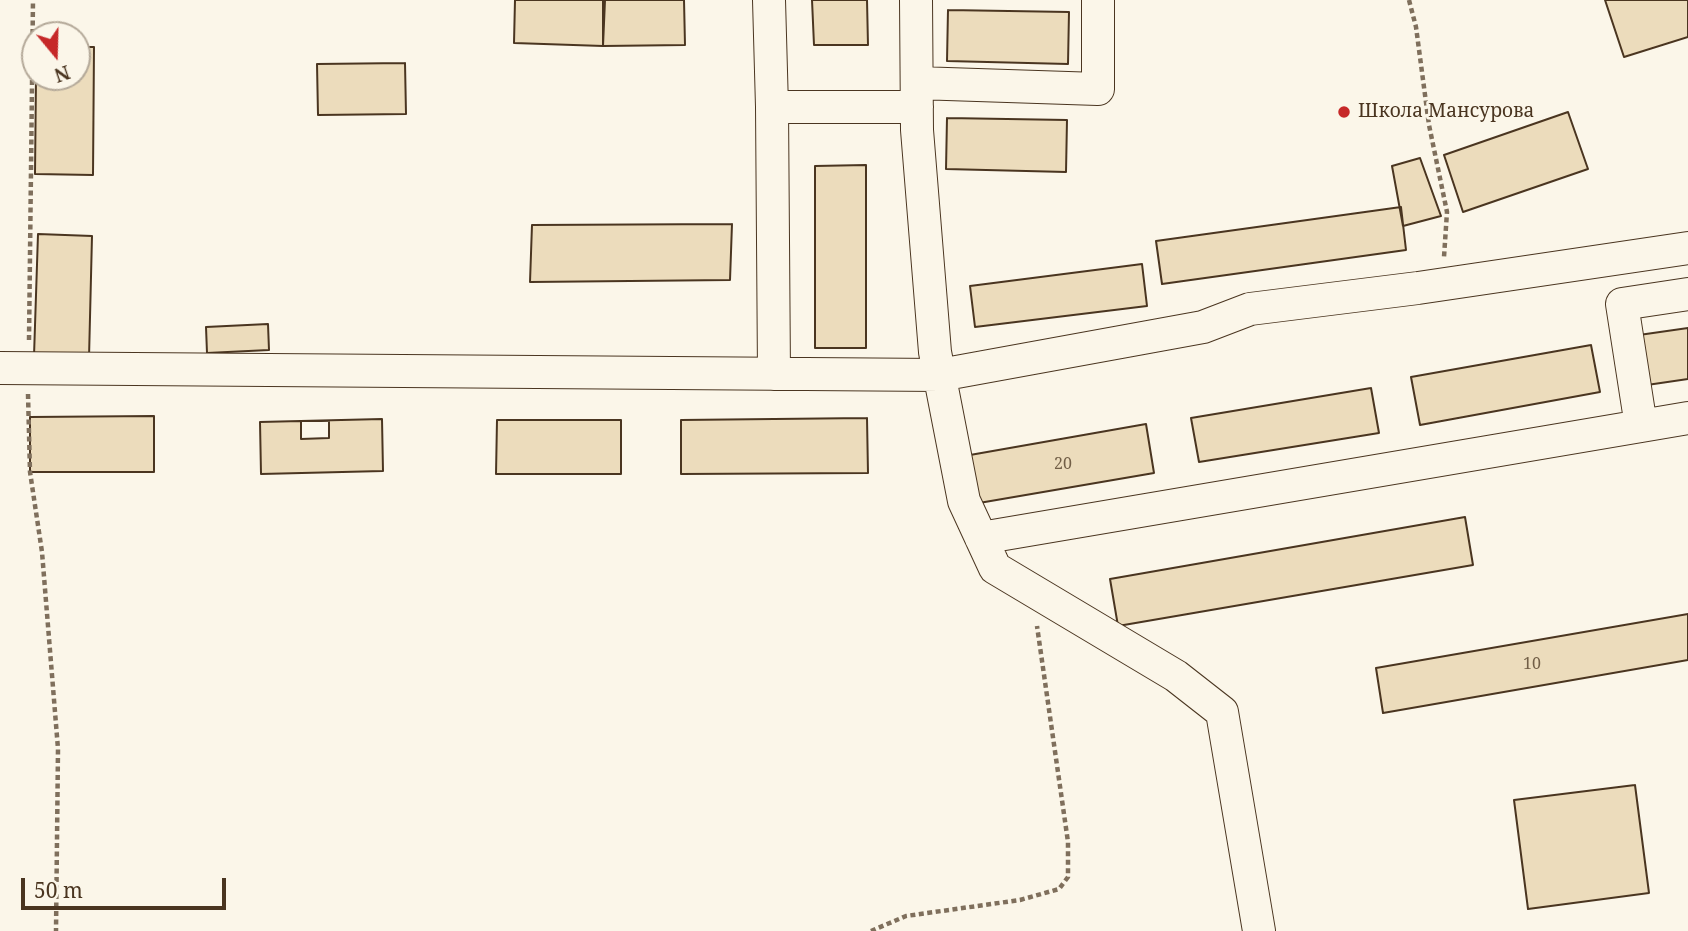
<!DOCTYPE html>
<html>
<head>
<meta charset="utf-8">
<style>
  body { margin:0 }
  #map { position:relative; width:1688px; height:931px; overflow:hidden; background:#fbf6e9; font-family:"Noto Serif",serif }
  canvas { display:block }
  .north { position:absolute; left:21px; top:21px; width:70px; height:70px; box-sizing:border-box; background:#fbf6e9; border:2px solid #b4a999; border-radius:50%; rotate:161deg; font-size:19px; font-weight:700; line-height:28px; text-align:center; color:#4a3520 }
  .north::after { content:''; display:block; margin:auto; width:24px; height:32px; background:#c62828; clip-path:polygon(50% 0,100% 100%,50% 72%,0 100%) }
  .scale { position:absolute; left:21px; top:878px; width:205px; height:32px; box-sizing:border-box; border:4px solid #4a3520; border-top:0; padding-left:9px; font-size:21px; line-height:24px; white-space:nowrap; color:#4a3520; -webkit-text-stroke:5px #fbf6e9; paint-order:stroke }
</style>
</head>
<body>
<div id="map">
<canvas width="1688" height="931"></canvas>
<div class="north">N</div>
<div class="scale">50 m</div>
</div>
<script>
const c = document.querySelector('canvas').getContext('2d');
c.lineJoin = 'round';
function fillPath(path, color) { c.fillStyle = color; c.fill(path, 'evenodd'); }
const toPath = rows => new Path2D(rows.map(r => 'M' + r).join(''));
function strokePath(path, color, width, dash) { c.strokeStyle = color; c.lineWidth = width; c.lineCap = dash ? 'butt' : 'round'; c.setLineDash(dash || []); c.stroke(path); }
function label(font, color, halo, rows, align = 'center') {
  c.font = font + ' "Noto Serif",serif'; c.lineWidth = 5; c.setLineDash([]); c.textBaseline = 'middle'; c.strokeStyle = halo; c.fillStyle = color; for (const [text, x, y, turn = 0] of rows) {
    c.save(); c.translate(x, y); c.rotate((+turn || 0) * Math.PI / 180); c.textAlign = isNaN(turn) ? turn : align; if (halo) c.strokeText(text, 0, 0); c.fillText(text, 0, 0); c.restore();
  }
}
const building = toPath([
  [515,0,605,0,603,46,514,43,515,0],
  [603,0,684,0,685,45,603,46,603,0],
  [812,0,867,0,868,45,814,45,812,0],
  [1605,0,1688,0,1688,37,1624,57,1605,0],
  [948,10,1069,12,1068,64,947,61,948,10],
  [77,47,94,47,93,175,35,174,36,77,77,77,77,47],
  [405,63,406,114,318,115,317,64,405,63],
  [1568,112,1588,169,1463,212,1444,155,1568,112],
  [947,118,1067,120,1066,172,946,169,947,118],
  [1420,158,1441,216,1403,226,1392,166,1420,158],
  [866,165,866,348,815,348,815,166,866,165],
  [1401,207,1406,250,1162,284,1156,241,1401,207],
  [732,224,730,280,530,282,532,225,732,224],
  [38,234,92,236,89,358,34,356,38,234],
  [1142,264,1147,306,975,327,970,286,1142,264],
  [268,324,269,350,207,353,206,327,268,324],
  [1688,328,1688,379,1647,385,1639,335,1688,328],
  [1591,345,1600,392,1420,425,1411,377,1591,345],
  [1371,388,1379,433,1199,462,1191,418,1371,388],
  [154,416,154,472,30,472,30,417,154,416],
  [867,418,868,473,681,474,681,420,867,418],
  [382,419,383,471,261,474,260,422,382,419],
  [497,420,621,420,621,474,496,474,497,420],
  [301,421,329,421,329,438,301,439,301,421],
  [1146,424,1154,473,979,503,970,455,1146,424],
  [1465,517,1473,565,1118,626,1110,579,1465,517],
  [1688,614,1688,660,1383,713,1376,668,1688,614],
  [1635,785,1649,893,1528,909,1514,800,1635,785]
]);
fillPath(building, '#ecdcbc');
strokePath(building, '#4a3520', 2);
const minor = toPath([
  [769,0,772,107,917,107],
  [916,0,917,130,935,352,964,501,995,568,1176,676,1222,712,1259,931],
  [917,83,1098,89,1098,0],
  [772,107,774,374],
  [0,368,940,375,1203,327,1250,309,1418,288,1688,248],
  [1641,426,1622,304,1688,294],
  [981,538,1688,418]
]);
strokePath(minor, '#4a3520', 34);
strokePath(toPath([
  [1409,0,1416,27,1429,125,1447,212,1444,257],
  [29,340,33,0],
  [28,394,30,472,42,552,58,749,56,931],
  [871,931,906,916,1020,900,1059,889,1068,877,1068,842,1037,626]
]), '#7f6f5c', 4.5, [5, 3.5]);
strokePath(minor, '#fbf6e9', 32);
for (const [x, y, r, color] of [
  [1344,112,7,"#c62828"]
]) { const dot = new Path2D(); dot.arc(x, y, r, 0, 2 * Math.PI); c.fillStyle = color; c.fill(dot); strokePath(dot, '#fbf6e9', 2.5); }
label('16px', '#725f47', null, [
  ["20",1063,464],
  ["10",1532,664]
]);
label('19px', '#4a3520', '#fbf6e9', [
  ["Школа Мансурова",1358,112]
], 'left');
</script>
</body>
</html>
